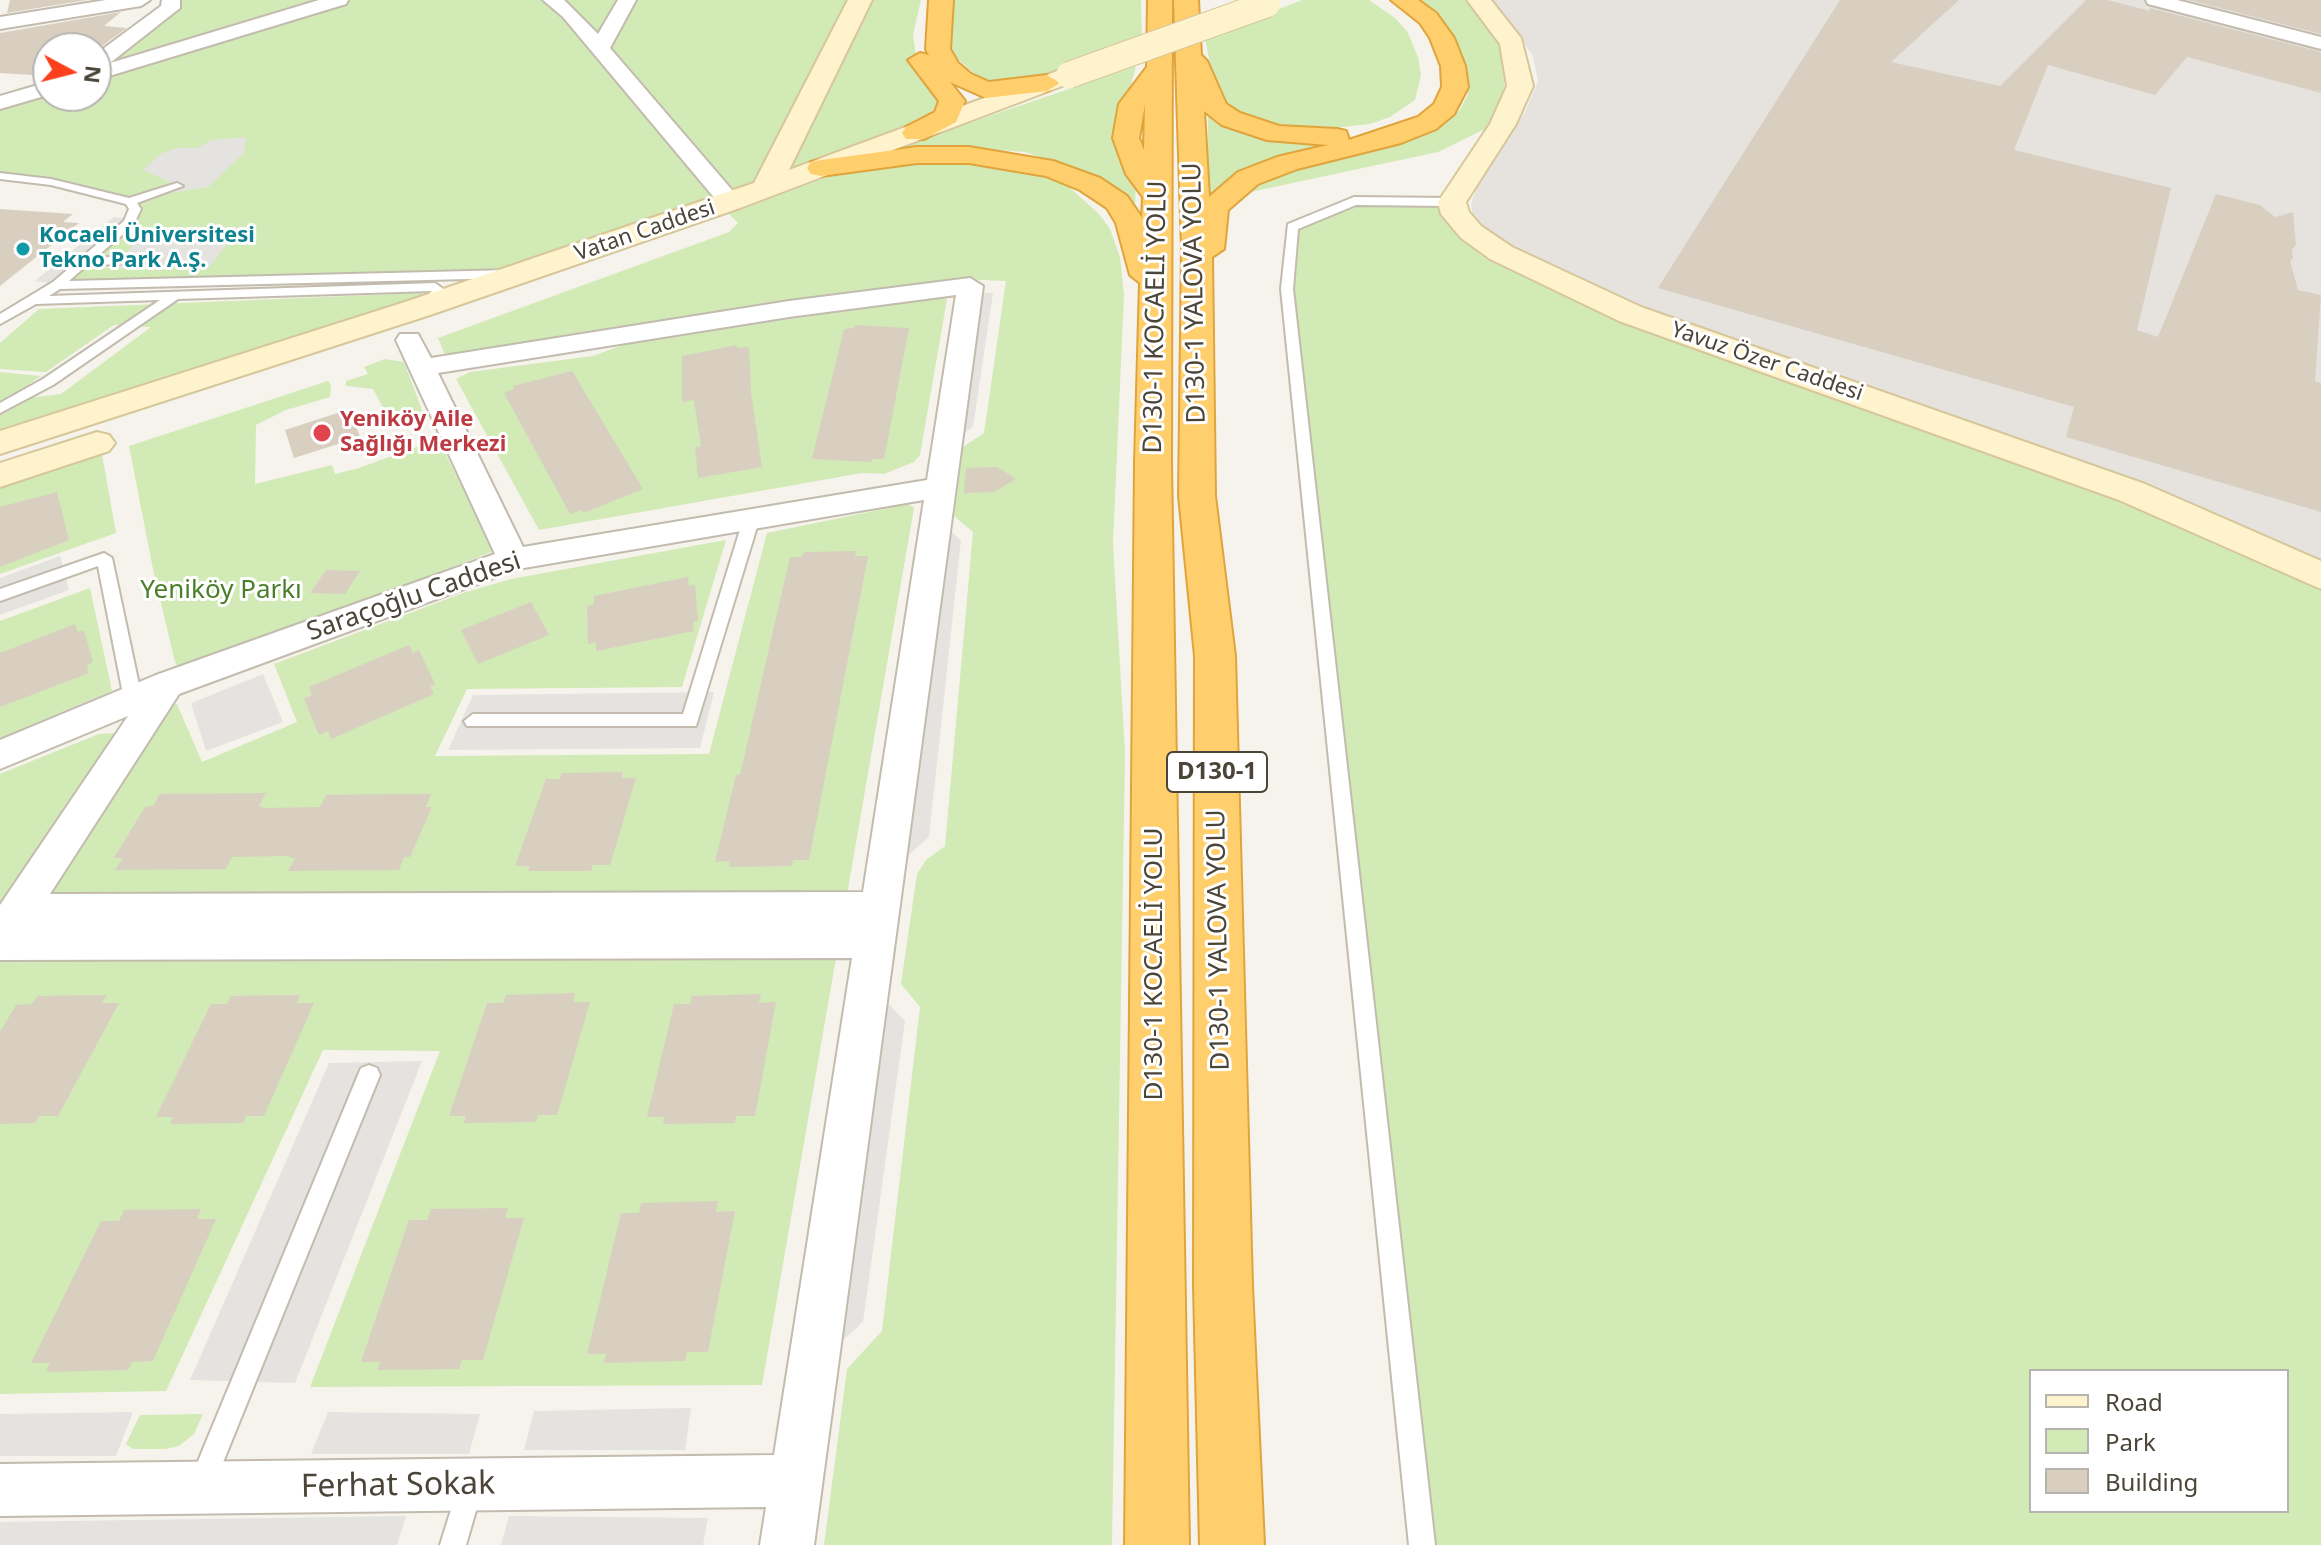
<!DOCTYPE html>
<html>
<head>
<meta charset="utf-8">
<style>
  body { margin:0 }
  #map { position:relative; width:2321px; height:1545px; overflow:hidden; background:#f6f3ec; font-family:"Noto Sans",sans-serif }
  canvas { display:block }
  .legend { position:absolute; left:2029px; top:1369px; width:260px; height:144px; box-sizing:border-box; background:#fff; border:2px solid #b7b4b0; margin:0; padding:10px 14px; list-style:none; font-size:24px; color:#4b4439 }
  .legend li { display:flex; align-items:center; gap:16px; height:40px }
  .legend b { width:40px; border:2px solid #b7b4b0 }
  .north { position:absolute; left:32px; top:32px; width:80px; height:80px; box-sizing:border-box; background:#fff; border:2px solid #b7b4b0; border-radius:50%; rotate:97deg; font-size:22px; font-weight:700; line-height:32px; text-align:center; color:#4b4439 }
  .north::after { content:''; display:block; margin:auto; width:28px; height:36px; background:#fc3f1d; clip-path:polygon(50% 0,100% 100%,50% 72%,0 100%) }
</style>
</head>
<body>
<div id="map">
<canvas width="2321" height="1545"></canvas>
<ul class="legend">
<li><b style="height:10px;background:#fff3cd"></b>Road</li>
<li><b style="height:22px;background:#d2eab5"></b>Park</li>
<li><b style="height:22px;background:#d8cfc1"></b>Building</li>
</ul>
<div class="north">N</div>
</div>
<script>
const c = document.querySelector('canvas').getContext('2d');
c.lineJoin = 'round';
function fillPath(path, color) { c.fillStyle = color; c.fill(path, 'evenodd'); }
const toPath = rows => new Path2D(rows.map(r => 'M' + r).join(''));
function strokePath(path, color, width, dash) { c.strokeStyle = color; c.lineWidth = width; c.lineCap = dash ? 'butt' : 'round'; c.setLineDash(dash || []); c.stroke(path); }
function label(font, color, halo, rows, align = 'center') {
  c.font = font + ' "Noto Sans",sans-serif'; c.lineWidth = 6; c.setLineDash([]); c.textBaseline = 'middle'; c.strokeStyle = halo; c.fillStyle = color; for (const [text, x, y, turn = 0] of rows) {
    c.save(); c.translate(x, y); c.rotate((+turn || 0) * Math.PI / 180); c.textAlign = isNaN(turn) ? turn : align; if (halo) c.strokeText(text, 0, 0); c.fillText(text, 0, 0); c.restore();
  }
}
fillPath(toPath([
  [1493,0,2321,0,2321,561,2183,499,1753,347,1671,322,1500,243,1473,220,1471,204,1478,184,1525,112,1538,81,1533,56]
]), '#e6e2dd');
fillPath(toPath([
  [171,0,921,0,913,35,916,55,930,75,947,116,521,273,57,285,76,268,209,267,123,256,90,257,129,223,130,202,51,182,0,176,0,103,48,88,48,96,96,96,96,64],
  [953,0,1141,0,1142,41,1042,79,995,82,977,76,953,55,947,38],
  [1302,0,1369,0,1395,18,1407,31,1418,57,1421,75,1415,100,1390,117,1370,124,1314,130,1289,128,1246,118,1222,103,1214,84,1205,38],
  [1417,0,1464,0,1496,36,1503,51,1504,87,1499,107,1487,128,1438,152,1241,194,1275,173,1414,137,1445,122,1460,110,1468,94,1461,54,1443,21],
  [1136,66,1118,132,1136,180,1135,207,1090,173,1025,152,942,146,893,149],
  [1208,113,1347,140,1375,136,1240,175,1208,196],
  [955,158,1045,172,1067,185,1099,214,1110,229,1120,257,1124,295,1113,543,1125,753,1112,1545,824,1545,847,1369,882,1331,920,1007,901,984,917,874,926,860,945,846,973,532,954,516,963,447,984,433,1006,281,960,279,446,357,438,338,729,232,738,223,729,214,833,175,871,166],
  [1354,201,1452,202,1501,253,2321,576,2321,1545,1422,1545,1287,289,1292,227],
  [2031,1371,2287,1371,2287,1511,2031,1511],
  [421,293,423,296,401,304,0,431,0,372,41,376,25,387,18,399,61,394,151,327,114,325,46,372,0,369,0,343,39,309],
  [944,296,947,299,920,455,914,462,884,474,862,473,539,530,456,379,470,372,593,356,628,343],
  [385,359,404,362,423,413,388,417,373,389,346,386,346,381,368,374,364,367],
  [328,381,331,385,330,397,286,410,256,425,255,484,332,465,335,474,359,468,438,439,494,551,180,670,175,662,153,569,129,446],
  [102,454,116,533,0,574,0,487],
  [908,504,914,508,762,1385,310,1387,440,1051,323,1050,166,1391,0,1394,0,954,167,706,177,704,202,762,297,722,274,664,463,593,511,579,726,540,682,687,467,689,435,756,709,754,767,533],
  [90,588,112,691,0,738,0,621],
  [116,733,118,737,0,909,0,774,99,734],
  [203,1414,194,1434,179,1446,165,1449,133,1449,126,1444,140,1415]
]), '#d2eab5');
fillPath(toPath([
  [246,137,244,153,208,187,169,193,167,185,170,182,143,170,160,154,177,148,198,148,211,140],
  [114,217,127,218,49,283,35,281],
  [241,227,209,267,112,269,147,229],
  [975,293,993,293,973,427,954,440],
  [945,526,961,540,929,837,902,861],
  [60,556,69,590,0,615,0,578],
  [263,674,283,722,206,751,191,703],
  [714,692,700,748,448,750,473,695],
  [883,998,905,1021,863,1322,830,1352],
  [422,1061,295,1383,190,1380,329,1063],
  [691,1408,685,1450,524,1450,534,1411],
  [133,1412,116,1456,0,1456,0,1414],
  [328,1412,480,1414,469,1454,311,1454],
  [406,1516,397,1545,0,1545,0,1522],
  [509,1516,708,1518,703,1545,501,1545]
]), '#e5e3e0');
fillPath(toPath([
  [10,0,87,0,7,13],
  [1840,0,1959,0,1891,62,2000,86,2086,0,2107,0,2150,11,2150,8,2321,52,2321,93,2187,57,2155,95,2048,65,2014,150,2171,188,2137,330,2158,337,2216,194,2260,205,2275,217,2293,212,2296,245,2292,249,2293,258,2290,261,2298,290,2321,295,2315,381,2321,383,2321,512,2066,437,2074,407,1658,288],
  [2189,0,2321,0,2321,34],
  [121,12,104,26,127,28,99,48,48,48,48,76,0,73,0,33],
  [0,209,73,214,63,222,79,223,0,286],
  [855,325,909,328,884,459,872,459,871,462,812,459,844,329,854,328],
  [737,345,737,348,749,347,751,392,762,467,698,478,695,447,701,446,694,400,682,402,682,356],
  [572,371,643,489,583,513,582,510,570,514,504,393,514,389,513,386],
  [350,409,360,437,294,458,285,430],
  [997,467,1016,479,994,492,964,493,966,468],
  [57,492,69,540,0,567,0,507],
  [856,551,855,556,868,556,809,860,793,860,792,866,729,867,730,861,715,862,736,775,740,775,790,557,802,557,804,552],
  [326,570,360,571,345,594,310,593],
  [688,577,689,586,695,585,698,621,693,622,694,631,596,651,596,642,588,644,587,606,594,604,594,596],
  [531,602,549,635,478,664,461,630],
  [75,624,78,632,84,630,93,662,87,665,89,673,0,707,0,653],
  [409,645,413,653,419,650,435,684,430,686,434,694,331,739,328,731,319,735,304,699,312,695,309,687],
  [623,772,621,778,636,778,610,865,593,865,591,871,528,871,530,866,515,866,546,779,560,779,562,773],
  [266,793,259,806,264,808,320,807,326,795,385,794,431,794,426,807,432,807,410,857,404,857,399,870,288,871,295,859,287,856,232,857,226,869,115,870,123,858,114,858,145,807,153,806,160,794],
  [575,993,573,1002,590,1002,557,1115,538,1115,536,1122,464,1123,466,1116,449,1116,487,1003,503,1003,506,995],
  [761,994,759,1003,776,1002,755,1116,736,1116,735,1123,663,1124,664,1117,647,1117,674,1004,690,1004,692,996],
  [107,995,102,1003,119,1003,58,1116,39,1116,35,1123,0,1124,0,1032,16,1005,32,1004,38,996],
  [300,995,297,1003,314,1003,264,1116,246,1116,243,1123,170,1124,173,1117,156,1117,211,1004,227,1004,231,996],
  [718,1201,716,1212,735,1211,708,1352,687,1352,685,1361,604,1363,606,1354,587,1354,621,1213,639,1213,641,1203],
  [508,1208,505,1218,524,1218,483,1360,462,1360,459,1369,377,1370,380,1362,361,1362,409,1220,427,1220,431,1209],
  [201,1209,197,1219,216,1219,153,1361,132,1362,128,1370,46,1372,50,1363,31,1363,101,1221,119,1221,124,1210]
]), '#d8cfc1');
const lane = toPath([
  [0,173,51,179,129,198,177,183,183,186,137,203,141,209,133,226,95,258,123,256,127,257,127,263,86,266,69,281,510,270,516,274,510,278,60,289,49,296,435,283,446,291,423,310,417,306,432,291,178,299,53,385,0,413,0,403,43,379,160,300,36,304,0,324,0,314,53,282,124,221,129,209,126,204,51,185,0,179,0,173],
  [1354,197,1452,198,1458,202,1452,206,1356,205,1298,229,1293,289,1435,1545,1409,1545,1281,289,1288,224,1354,197],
  [752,512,760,517,696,726,467,726,464,721,473,714,683,714,744,517,752,512],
  [104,553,112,558,142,699,133,705,124,699,98,566,0,601,0,589,104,553],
  [369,1065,377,1068,380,1075,211,1492,202,1496,193,1492,189,1483,358,1075,361,1068,369,1065],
  [469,1477,478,1481,482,1490,466,1545,440,1545,460,1481,469,1477]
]);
const street = toPath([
  [106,0,150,0,141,6,0,29,0,17,106,0],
  [162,0,180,0,180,8,110,63,319,0,348,0,346,4,96,80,96,54,161,6,162,0],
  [543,0,564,0,598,34,618,0,636,0,610,48,738,197,742,202,738,207,722,207,563,17,543,0],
  [2146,0,2177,0,2321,37,2321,49,2148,4,2146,0],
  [48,82,48,95,0,109,0,96,48,82],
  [970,278,983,286,814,1545,760,1545,766,1507,0,1516,0,1464,774,1455,852,958,0,960,0,905,128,716,0,769,0,740,156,675,495,554,396,340,400,334,418,334,431,358,789,301,970,278],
  [956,295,927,480,523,547,438,373,789,317,956,295],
  [924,500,863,892,50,894,179,694,518,569,924,500]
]);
const secondary = toPath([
  [848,0,872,0,789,170,1060,70,1069,67,1082,75,1078,80,740,208,430,315,0,454,0,431,408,301,754,183,848,0],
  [1467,0,1491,0,1521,38,1533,86,1516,124,1466,202,1469,212,1481,226,1512,247,1641,307,2145,484,2321,561,2321,589,2119,500,1619,321,1490,259,1461,238,1441,214,1438,202,1490,124,1507,86,1500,44,1467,0],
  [97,432,109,435,115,443,109,451,0,487,0,463,97,432]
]);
const highway = toPath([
  [929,0,953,0,950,49,958,63,971,74,989,82,1047,75,1060,83,1047,91,986,98,950,82,965,101,956,122,924,139,906,139,902,133,906,127,935,112,939,101,908,60,920,53,929,55,926,49,929,0],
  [1148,0,1172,0,1171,463,1189,1545,1125,1545,1135,463,1140,283,1130,275,1116,223,1107,208,1080,190,1046,176,969,163,917,163,821,176,811,174,807,168,811,162,821,160,917,147,969,147,1053,161,1100,178,1127,196,1142,218,1143,197,1126,174,1113,138,1119,104,1147,67,1148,0],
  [1145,104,1144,150,1139,138,1145,104],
  [1174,0,1198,0,1201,55,1207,61,1226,104,1240,113,1279,126,1337,129,1346,131,1349,140,1418,117,1434,104,1442,87,1441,66,1430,38,1420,23,1391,0,1418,0,1436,13,1454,38,1465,66,1468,87,1454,114,1436,129,1401,143,1297,169,1258,184,1228,210,1224,249,1212,257,1215,496,1235,656,1252,1286,1264,1545,1200,1545,1194,1286,1195,656,1179,496,1182,248,1174,0],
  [1204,111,1222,125,1267,140,1328,145,1277,157,1238,172,1209,197,1204,111]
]);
strokePath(lane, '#c2bbae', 4);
strokePath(street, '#c2bbae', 4);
strokePath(secondary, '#d6c79b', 4);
strokePath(highway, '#e0a43c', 4);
fillPath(lane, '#fff');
fillPath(street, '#fff');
fillPath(secondary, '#fff3cd');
fillPath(highway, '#ffcf6e');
const secondaryBridge = toPath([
  [1069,75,1267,4]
]);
strokePath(secondaryBridge, '#d6c79b', 28, []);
strokePath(secondaryBridge, '#fff3cd', 26);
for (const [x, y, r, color] of [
  [23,249,8,"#0f9aa8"],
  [322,433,10,"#e0444e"]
]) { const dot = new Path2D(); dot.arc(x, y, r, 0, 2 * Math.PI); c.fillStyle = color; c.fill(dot); strokePath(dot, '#fff', 3); }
label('22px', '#4b4439', '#fff', [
  ["Vatan Caddesi",645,231,-19],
  ["Yavuz Özer Caddesi",1767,362,19]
]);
label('bold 22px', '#0d838f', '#fff', [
  ["Kocaeli Üniversitesi",39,236],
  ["Tekno Park A.Ş.",39,261]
], 'left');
label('bold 22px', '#be3a42', '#fff', [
  ["Yeniköy Aile",340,420],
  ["Sağlığı Merkezi",340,445]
], 'left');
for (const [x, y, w] of [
  [1217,772,100]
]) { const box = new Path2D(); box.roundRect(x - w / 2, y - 20, w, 40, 6); c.fillStyle = '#fff'; c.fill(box); strokePath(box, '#4b4439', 2); }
label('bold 24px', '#4b4439', null, [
  ["D130-1",1217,772]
]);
label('26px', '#4b4439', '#fff', [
  ["D130-1 YALOVA YOLU",1195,293,-91],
  ["D130-1 KOCAELİ YOLU",1156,317,-89],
  ["Saraçoğlu Caddesi",414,597,-19],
  ["D130-1 YALOVA YOLU",1219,940,-91],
  ["D130-1 KOCAELİ YOLU",1155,964,-90]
]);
label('26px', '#4a7f2a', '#fff', [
  ["Yeniköy Parkı",221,591]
]);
label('32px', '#4b4439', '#fff', [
  ["Ferhat Sokak",398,1486,-1]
]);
</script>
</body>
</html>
